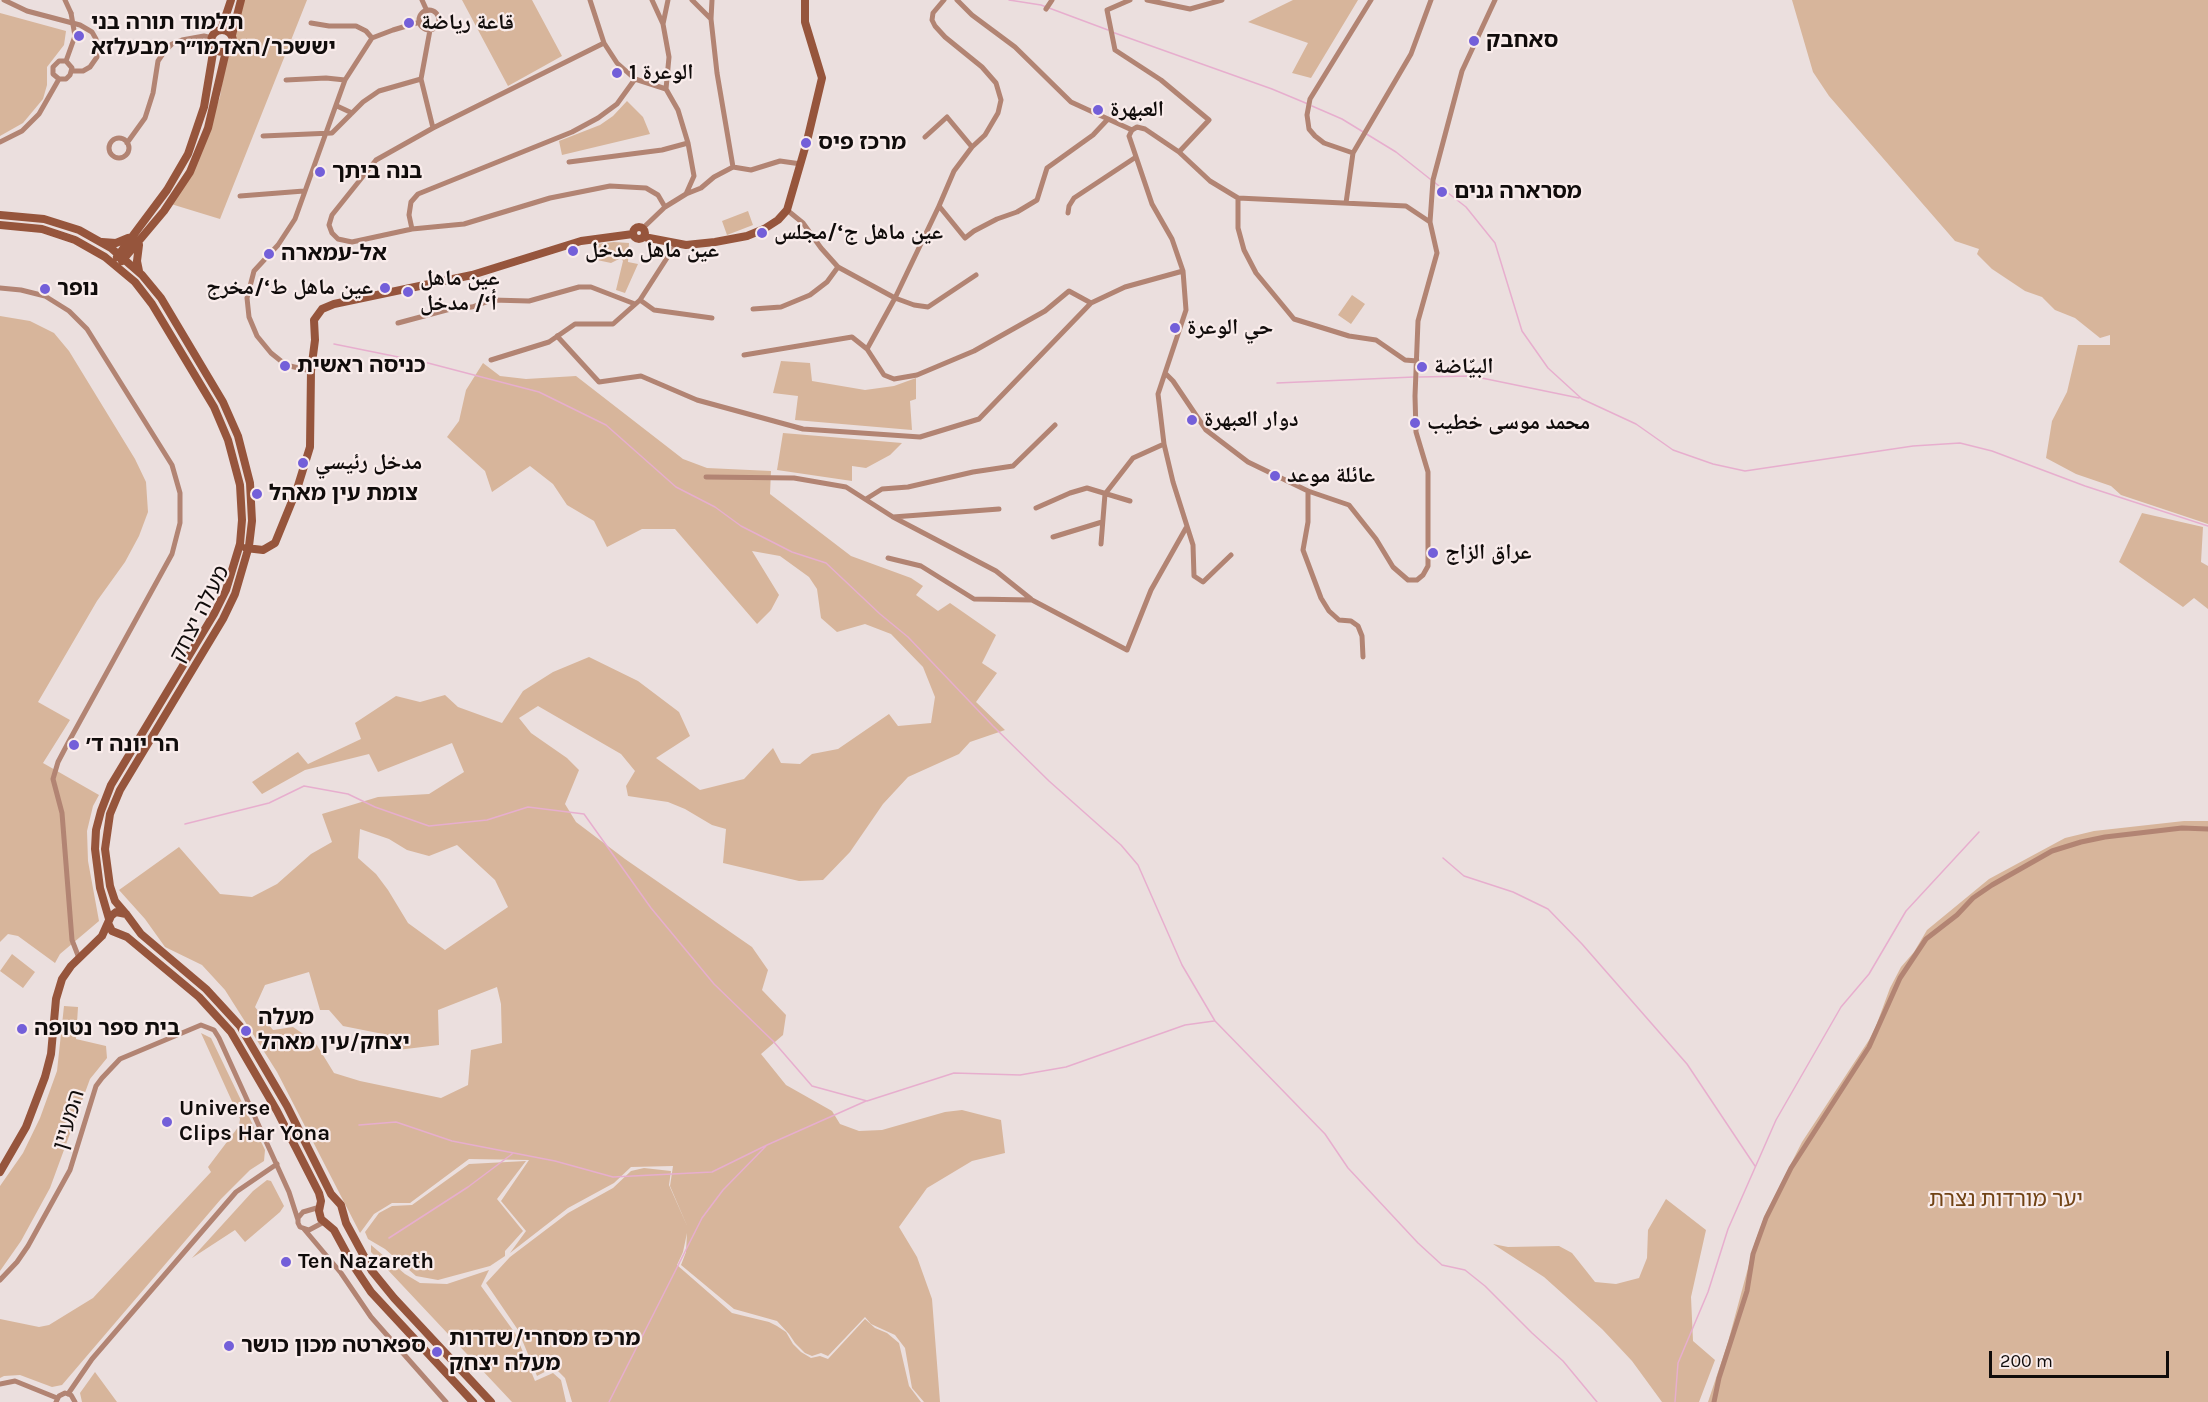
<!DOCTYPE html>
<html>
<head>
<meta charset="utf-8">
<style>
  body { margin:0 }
  #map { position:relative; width:2208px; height:1402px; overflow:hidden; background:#ebdfde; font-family:Karla,sans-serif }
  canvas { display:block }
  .scale { position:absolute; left:1989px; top:1351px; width:180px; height:27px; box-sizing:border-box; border:3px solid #100c0b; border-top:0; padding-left:8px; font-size:18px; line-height:21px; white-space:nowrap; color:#100c0b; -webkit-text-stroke:4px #f9eceb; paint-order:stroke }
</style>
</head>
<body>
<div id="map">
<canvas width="2208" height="1402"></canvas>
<div class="scale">200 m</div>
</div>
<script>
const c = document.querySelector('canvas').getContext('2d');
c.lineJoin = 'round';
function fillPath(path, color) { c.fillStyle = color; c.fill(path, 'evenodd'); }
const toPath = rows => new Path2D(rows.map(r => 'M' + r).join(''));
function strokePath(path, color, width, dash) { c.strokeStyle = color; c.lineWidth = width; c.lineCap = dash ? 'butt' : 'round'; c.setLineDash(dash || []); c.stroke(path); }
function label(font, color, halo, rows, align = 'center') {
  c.font = font + ' Karla,"Noto Naskh Arabic","Noto Sans Hebrew",sans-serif'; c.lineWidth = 4.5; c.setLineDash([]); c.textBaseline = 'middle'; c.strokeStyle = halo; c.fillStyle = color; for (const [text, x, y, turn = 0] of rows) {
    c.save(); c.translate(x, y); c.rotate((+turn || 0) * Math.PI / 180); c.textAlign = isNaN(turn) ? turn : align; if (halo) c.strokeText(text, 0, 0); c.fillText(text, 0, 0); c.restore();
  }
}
fillPath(toPath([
  [243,0,307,0,220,219,171,204,193,169,220,97,231,25],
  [462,0,532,0,562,56,508,86],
  [1293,0,1358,0,1311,78,1292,73,1308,43,1248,22],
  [1792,0,2208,0,2208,559,2208,524,2121,495,2111,486,2076,474,2046,458,2052,421,2067,392,2078,345,2110,345,2110,335,2100,338,2075,318,2055,310,2042,297,2025,291,1992,269,1977,254,1979,249,1955,241,1829,96,1813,72],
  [0,13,66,31,64,45,47,67,47,85,43,99,23,123,0,136],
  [627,101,643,117,650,134,562,155,559,141,600,125,613,116],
  [748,211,753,225,727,235,722,221],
  [614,242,629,243,628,262,638,264,625,293,616,290,623,261,621,258,611,263,597,260,597,244],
  [1352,295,1365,304,1351,324,1338,315],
  [0,316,30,321,54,333,69,351,135,459,146,482,148,512,139,536,125,562,97,601,38,702,70,720,43,763,99,795,93,806,87,831,88,861,99,921,60,954,55,963,18,936,8,934,0,942],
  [781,361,810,363,812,381,865,390,894,386,916,378,916,399,910,401,912,430,795,420,798,396,773,393],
  [483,363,500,376,526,379,576,376,683,459,707,468,771,471,770,494,851,556,911,578,923,586,916,595,938,611,950,603,996,635,982,663,997,673,976,702,1005,730,970,742,959,754,908,777,883,804,850,852,823,880,799,881,723,863,726,829,712,825,685,809,668,802,628,796,626,786,635,771,621,754,538,706,519,718,531,733,567,758,579,770,565,804,576,822,625,859,752,947,768,970,762,990,786,1015,783,1035,761,1054,786,1085,832,1111,840,1124,859,1131,882,1130,945,1112,962,1110,1001,1120,1005,1153,972,1161,927,1188,899,1227,917,1257,932,1299,940,1402,924,1402,912,1388,905,1348,895,1335,871,1324,865,1317,828,1356,821,1353,812,1356,805,1353,795,1343,789,1334,777,1321,734,1309,681,1265,686,1252,687,1233,683,1252,677,1265,732,1313,769,1322,777,1326,786,1332,793,1344,801,1352,811,1358,820,1356,828,1359,865,1319,875,1328,887,1333,899,1343,909,1386,921,1402,572,1402,565,1378,554,1367,537,1376,518,1330,486,1283,510,1257,568,1213,613,1188,631,1171,644,1168,671,1171,669,1185,688,1228,670,1186,673,1166,631,1167,614,1183,568,1208,510,1253,526,1231,501,1201,529,1160,469,1159,410,1203,392,1203,374,1214,360,1233,277,1072,225,990,202,965,165,947,145,919,119,890,179,847,220,894,252,897,277,884,311,854,332,842,322,814,378,797,429,794,464,772,452,743,378,772,369,754,305,770,262,794,252,782,298,752,308,764,361,739,355,723,396,696,420,702,445,695,458,707,502,723,523,691,553,672,589,657,638,681,679,712,690,736,656,758,700,790,744,779,773,748,781,763,800,764,812,754,838,749,889,714,898,726,931,723,935,697,923,667,891,634,865,624,837,632,821,618,817,589,809,577,780,556,752,551,779,595,771,610,757,624,675,529,642,529,607,547,594,521,567,505,553,484,530,466,492,492,485,471,447,437,459,421,466,390],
  [360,829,389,839,407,850,429,856,457,845,495,880,508,907,445,950,408,923,388,890,376,874,358,858],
  [309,972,320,1010,329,1010,343,1026,383,1034,389,1051,439,1045,438,1010,497,987,501,1004,502,1043,471,1050,468,1085,441,1098,360,1081,334,1073,315,1042,293,1027,273,1030,255,1007,265,985],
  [783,433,902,443,890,455,866,468,852,466,852,481,777,470],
  [2142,513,2203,527,2201,562,2208,566,2208,609,2194,598,2183,607,2119,562],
  [2184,821,2208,821,2208,1402,1708,1402,1728,1342,1755,1242,1765,1215,1802,1142,1869,1040,1876,1026,1890,988,1901,967,1914,952,1927,930,1989,879,2065,838,2094,831],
  [12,954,35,972,23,988,0,971],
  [64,1006,78,1007,76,1039,106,1046,107,1058,90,1079,50,1188,21,1241,0,1271,0,1186,23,1153,40,1118,57,1071],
  [201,1033,211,1038,265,1150,264,1161,250,1170,221,1199,62,1385,52,1387,20,1375,4,1376,0,1378,0,1319,39,1327,49,1325,93,1298,211,1172,208,1167,239,1126,240,1119],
  [526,1161,497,1199,523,1231,505,1251,505,1256,490,1266,438,1280,416,1276,385,1249,368,1239,365,1232,379,1213,392,1206,412,1205,469,1164],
  [267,1180,271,1181,284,1206,280,1212,245,1242,235,1230,192,1258,253,1191],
  [1666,1199,1706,1230,1691,1297,1693,1341,1715,1360,1699,1402,1662,1402,1632,1361,1602,1329,1544,1277,1493,1244,1508,1247,1559,1246,1572,1253,1595,1282,1616,1284,1639,1278,1647,1258,1648,1230],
  [371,1245,405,1274,420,1283,447,1284,489,1270,481,1286,515,1333,535,1381,553,1373,561,1380,566,1402,512,1402,371,1252],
  [95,1372,117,1402,82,1402,80,1393]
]), '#d7b59b');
strokePath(toPath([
  [1009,0,1041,5,1108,30],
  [1112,32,1272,89,1308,104],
  [1312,106,1342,119,1396,152,1430,179],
  [1434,182,1466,207,1495,243,1522,331,1548,368,1582,399,1636,424,1673,450,1713,464,1745,471,1913,446,1960,443,1992,451,2085,486,2208,526],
  [334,344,428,363,539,392,606,425,676,487,715,507,741,526,792,552,826,563,880,614,908,637,993,726,1049,781,1121,845,1138,865,1182,965,1215,1021,1325,1134,1348,1168,1418,1243,1442,1265,1465,1270,1485,1286,1532,1333,1563,1361,1597,1402],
  [1419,377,1472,376,1579,398],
  [1277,383,1414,377],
  [185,824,269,803,304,786,348,794,375,807,429,826,487,820,528,807,584,814,651,908,714,984,773,1041,812,1086,867,1101,954,1073,1020,1075,1066,1067,1185,1025,1214,1021],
  [1443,858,1464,876,1513,892,1548,909,1582,944,1687,1064,1755,1166],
  [359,1125,396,1122,452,1141,555,1161,613,1177,712,1172,767,1145,866,1101],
  [389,1238,468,1187,512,1154],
  [609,1402,702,1218,723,1190,766,1146],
  [1675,1402,1678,1363,1708,1292,1728,1229,1776,1120,1841,1007,1869,974,1906,911,1979,832]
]), '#e7aece', 1.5);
strokePath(toPath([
  [4,0,27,11,80,25,92,32,96,39,97,57,90,67,83,71,72,71],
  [65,0,71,13],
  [422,0,427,11],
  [590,0,604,43,617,63,635,79,666,89,678,110,688,143,694,176,686,194,665,207,643,228],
  [652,0,663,24,669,57,666,89],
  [692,0,711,19],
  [712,0,711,19,717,73,733,167],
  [957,0,972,15,1015,47,1071,102,1132,130,1137,127,1145,129,1179,152,1210,181,1238,198,1406,206,1430,222],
  [1130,0,1107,10,1115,50,1161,80,1209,120,1179,152],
  [1147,0,1190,9,1222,0],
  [1046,9,1052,0],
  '419 20a10 10 0 1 1 20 0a10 10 0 1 1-20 0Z',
  [311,23,329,26,356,26,366,31,372,38],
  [663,24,668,0],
  [430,30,421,79,433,128],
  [604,43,433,128,376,160,332,215,329,225,332,233,338,239,352,242,412,229,464,224,550,198,610,186,646,188,658,195,665,207],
  [66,61,75,36],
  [59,79,53,74,53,67,59,61,66,61],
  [59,79,66,79,70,75,72,68,66,61],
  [286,80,326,78,345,80],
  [337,106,352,113],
  [1132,130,1129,136,1152,204,1172,239,1183,271,1186,310,1158,394,1164,444,1173,482,1193,545,1194,576,1203,582,1231,555],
  [263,136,332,133,363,102,379,91,421,79],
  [925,137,947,117,972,147,985,135,998,113,1001,100,996,83,982,67,945,37,935,26,932,20,933,13,944,0],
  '109 148a10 10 0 1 1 20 0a10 10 0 1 1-20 0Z',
  [0,142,22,131,39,114,59,79],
  [127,143,145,118,153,93,158,61,164,52,172,44,182,40,204,36,212,38],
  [972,147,954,171,939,206,965,238,974,231,997,219,1017,212,1037,200,1047,168,1093,135,1108,119],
  [1353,153,1324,143,1315,136,1309,129,1307,115,1310,99,1371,0],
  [569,162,662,150,688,143],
  [686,194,701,188,714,177,733,167,751,170,780,161,801,164],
  [240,196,304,191],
  [1238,198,1238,228,1244,250,1256,273,1294,319,1349,336,1376,340,1405,360,1417,361],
  [1346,203,1353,153,1411,54,1431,0],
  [787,210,803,223,821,248,838,267,895,298,914,305,928,307,976,275],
  [1068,213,1069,206,1074,198,1136,157],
  [412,229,409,215,411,202,418,194,572,132,598,118,617,104,635,79],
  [0,288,21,290,45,296,69,311,87,329,172,465,180,493,180,523,172,554,68,743,58,762,53,779,62,813,72,940,79,958],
  [640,300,654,310,712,318],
  [753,309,781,307,810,295,827,282,838,267],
  [398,323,454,308,472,307,492,300,529,301,579,287,591,287,635,304],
  [557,336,599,382,641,376,697,400,803,429,920,437,979,419,1091,303,1125,287,1183,271],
  [867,349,895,298,939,206],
  [744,355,852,337,867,349,884,375,894,379,917,375,974,351,1045,311,1069,291,1091,303],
  [491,360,549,342,575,324,613,324,640,300,676,244],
  [311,371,286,365,271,353,257,336,249,317,247,298,254,271,278,245,295,219,345,80,372,38,393,30,420,22],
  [1166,374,1173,381,1206,430,1248,462,1308,491,1349,505,1376,539,1393,567,1408,580,1417,580,1423,575,1428,566,1428,472,1416,432,1415,396,1418,321,1437,253,1430,222,1433,180,1462,71,1495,0],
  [706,477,794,478,846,487,893,517,996,571,1031,599],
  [1308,491,1308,522,1303,550,1321,598,1329,611,1339,620,1351,621,1358,626,1362,636,1363,657],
  [866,499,882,489,908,487,973,472,1013,466,1055,425],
  [1036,508,1070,493,1087,488,1130,501],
  [893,517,999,509],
  [1053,537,1102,522],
  [1101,544,1105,494,1133,458,1164,444],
  [888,558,921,566,974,599,1032,600,1127,650,1151,590,1186,528],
  [320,1207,303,1212,298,1218,298,1223,300,1227,309,1230,324,1222],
  [304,1229,341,1273,371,1317,446,1402],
  [0,1280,17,1262,28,1246,70,1170,96,1086,102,1078,120,1059,201,1025,214,1030,219,1038,289,1192,298,1220],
  [0,1384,15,1381,57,1398],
  [68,1394,92,1359,236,1192,277,1164],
  [56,1402,59,1396,65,1393,71,1395,75,1402],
  [1714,1402,1719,1378,1747,1291,1753,1254,1766,1218,1791,1168,1869,1047,1900,978,1926,939,1957,915,1973,898,1992,885,2052,851,2081,842,2105,837,2182,828,2208,829]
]), '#b28473', 5);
strokePath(toPath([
  [221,30,231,0],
  '211 41a11 11 0 1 1 22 0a11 11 0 1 1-22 0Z',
  [232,35,241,0],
  [0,215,44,219,79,230,111,248,142,275,161,298,223,402,238,436,250,483,252,521,249,546,235,594,223,619,120,790,110,814,105,849,110,886,115,901,127,915,141,934,206,989,240,1026,287,1106,331,1194,341,1205,346,1223,372,1271,394,1298,491,1402],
  [0,225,42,229,75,240,105,257,135,282,152,304,214,407,228,440,240,485,242,520,240,544,226,590,214,614,111,785,101,811,96,830,95,849,100,888,109,919],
  '633 233a6 6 0 1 1 12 0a6 6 0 1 1-12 0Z',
  [644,237,686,245,715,242,747,236,764,229,778,220,787,210,807,141,822,78,805,22,805,0],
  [102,242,116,243,128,238],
  [117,257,167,190,188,154,204,107,214,47],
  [122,261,164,211,190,172,208,128,226,51],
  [139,271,137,261,139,245],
  [246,548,263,550,275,543,297,489,310,447,311,371,315,340,314,320,322,309,334,304,472,275,581,241,633,234],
  [108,923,112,931,127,937,199,997,231,1032,277,1111,319,1193,321,1201,319,1211,321,1219,334,1230,353,1265,371,1292,473,1402],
  [0,1172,26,1127,45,1077,51,1054,56,999,62,979,71,966,102,936,111,916,116,912,126,914]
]), '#96553c', 8);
strokePath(toPath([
  [71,13,75,36]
]), '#b28473', 5);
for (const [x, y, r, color] of [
  [409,23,6,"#735fd9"],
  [79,36,6,"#735fd9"],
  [1474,41,6,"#735fd9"],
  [617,73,6,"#735fd9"],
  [1098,110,6,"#735fd9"],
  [806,143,6,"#735fd9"],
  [320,172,6,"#735fd9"],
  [1442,192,6,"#735fd9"],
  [762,233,6,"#735fd9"],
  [573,251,6,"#735fd9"],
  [269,254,6,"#735fd9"],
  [385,288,6,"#735fd9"],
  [45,289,6,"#735fd9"],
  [408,292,6,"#735fd9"],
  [1175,328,6,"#735fd9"],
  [285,366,6,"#735fd9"],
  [1422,367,6,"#735fd9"],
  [1192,420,6,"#735fd9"],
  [1415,423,6,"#735fd9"],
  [303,463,6,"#735fd9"],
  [1275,476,6,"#735fd9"],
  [257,494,6,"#735fd9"],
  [1433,553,6,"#735fd9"],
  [74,745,6,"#735fd9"],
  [22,1029,6,"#735fd9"],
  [246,1031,6,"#735fd9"],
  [167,1122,6,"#735fd9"],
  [286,1262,6,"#735fd9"],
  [229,1346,6,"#735fd9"],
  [437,1352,6,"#735fd9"]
]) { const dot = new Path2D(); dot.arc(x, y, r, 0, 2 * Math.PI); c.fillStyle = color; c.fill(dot); strokePath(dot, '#f9eceb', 2); }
label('bold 22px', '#100c0b', '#f9eceb', [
  ["תלמוד תורה בני",91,23],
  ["יששכר/האדמו״ר מבעלזא",91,48],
  ["قاعة رياضة",421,23],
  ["סאחבק",1486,41],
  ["الوعرة 1",629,73],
  ["العبهرة",1110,110],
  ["מרכז פיס",818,143],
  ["בנה ביתך",332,172],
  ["מסרארה גנים",1454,192],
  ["عين ماهل ج‘/مجلس",774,233],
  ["عين ماهل مدخل",585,251],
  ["אל-עמארה",281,254],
  ["عين ماهل",420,279],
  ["أ‘/ مدخل",420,304],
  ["عين ماهل ط‘/مخرج",373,288,"right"],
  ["נופר",57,289],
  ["حي الوعرة",1187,328],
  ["כניסה ראשית",297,366],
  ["البيّاضة",1434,367],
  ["دوار العبهرة",1204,420],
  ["محمد موسى خطيب",1427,423],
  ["مدخل رئيسي",315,463],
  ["عائلة موعد",1287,476],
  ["צומת עין מאהל",269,494],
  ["عراق الزاج",1445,553],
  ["הר יונה ד׳",86,745],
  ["מעלה",258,1018],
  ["יצחק/עין מאהל",258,1043],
  ["בית ספר נטופה",34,1029],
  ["Universe",179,1109],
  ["Clips Har Yona",179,1134],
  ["Ten Nazareth",298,1262],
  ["מרכז מסחרי/שדרות",449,1339],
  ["מעלה יצחק",449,1364],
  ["ספארטה מכון כושר",241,1346]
], 'left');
label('22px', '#100c0b', '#f9eceb', [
  ["מעלה יצחק",200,614,-63],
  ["המעיין",69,1120,-73]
]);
label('22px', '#714315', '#f9eceb', [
  ["יער מורדות נצרת",2006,1200]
]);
</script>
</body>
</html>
